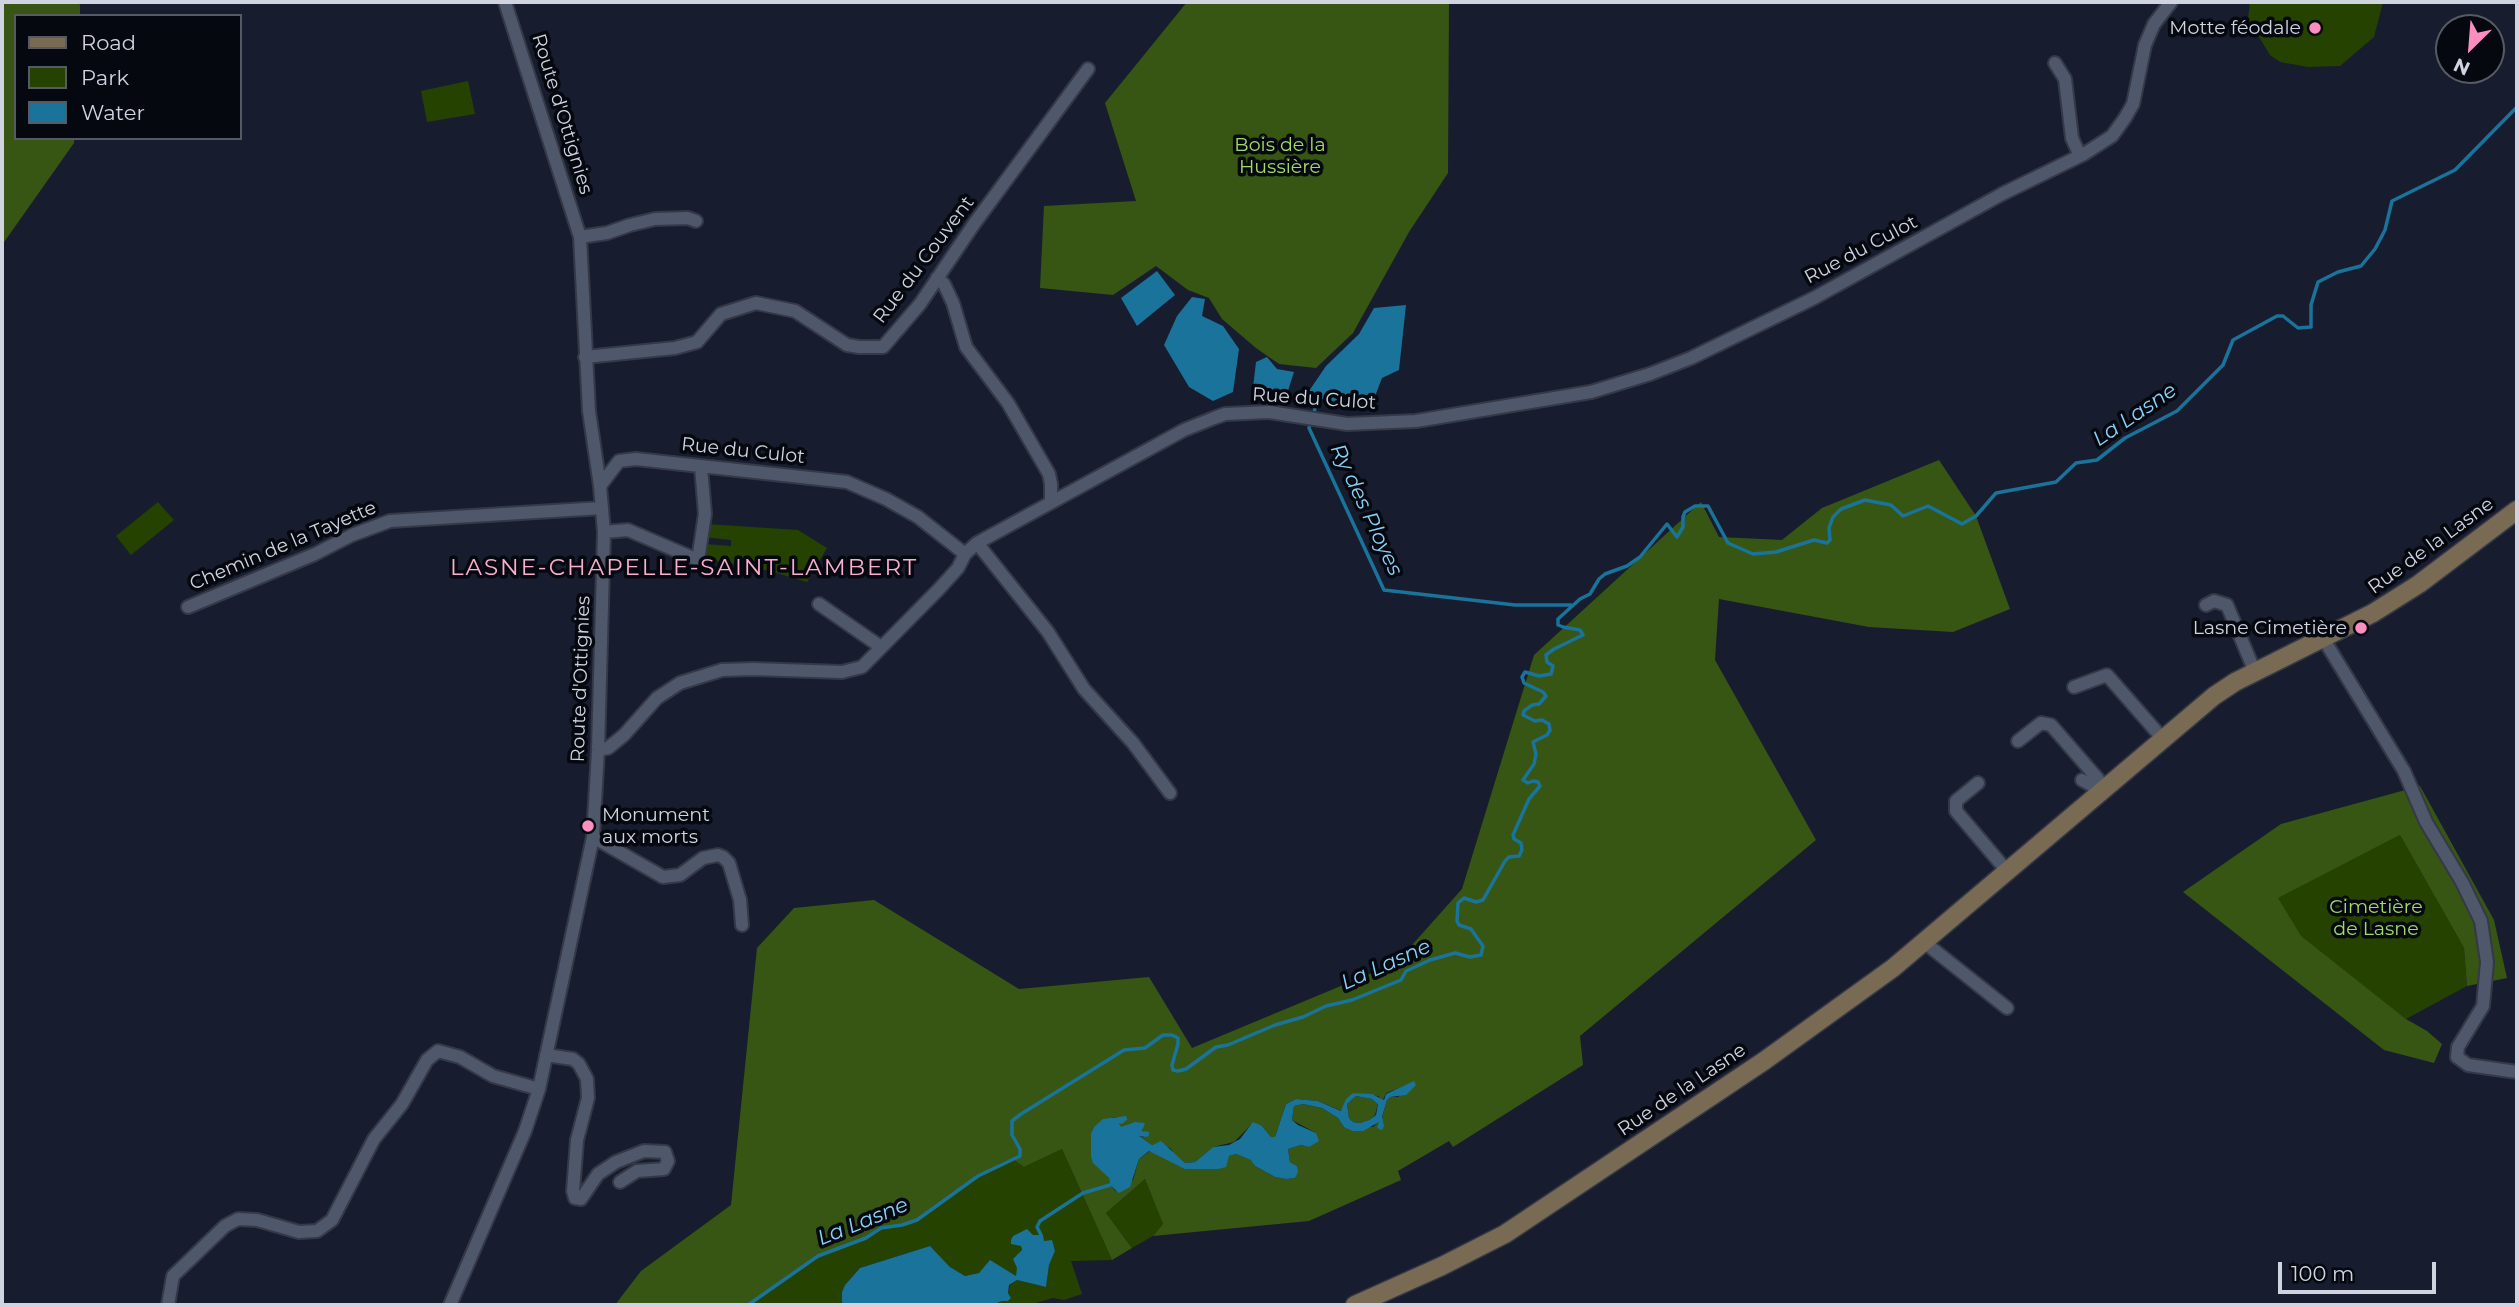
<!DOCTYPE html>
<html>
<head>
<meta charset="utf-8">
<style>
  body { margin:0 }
  #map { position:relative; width:2519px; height:1307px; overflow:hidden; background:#171d2e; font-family:Montserrat,sans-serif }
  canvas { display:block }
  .frame { position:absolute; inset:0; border:4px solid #cfd4e0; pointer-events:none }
  .legend { position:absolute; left:14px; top:14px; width:228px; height:126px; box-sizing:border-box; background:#06080f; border:2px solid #565a63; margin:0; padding:9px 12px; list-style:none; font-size:21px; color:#cfd4e0 }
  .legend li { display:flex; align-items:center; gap:14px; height:35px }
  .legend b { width:35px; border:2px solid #565a63 }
  .north { position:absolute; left:2435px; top:14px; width:70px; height:70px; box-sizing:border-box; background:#06080f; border:2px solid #565a63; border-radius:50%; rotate:205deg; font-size:19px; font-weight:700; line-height:28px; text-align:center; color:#cfd4e0 }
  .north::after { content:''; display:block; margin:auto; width:24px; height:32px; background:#fd8ec0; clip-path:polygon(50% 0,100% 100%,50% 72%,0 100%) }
  .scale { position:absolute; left:2278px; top:1262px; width:158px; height:32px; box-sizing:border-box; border:4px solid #cfd4e0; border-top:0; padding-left:9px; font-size:21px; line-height:24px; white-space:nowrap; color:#cfd4e0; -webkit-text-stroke:5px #06080f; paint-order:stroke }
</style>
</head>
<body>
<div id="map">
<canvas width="2519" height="1307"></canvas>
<div class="frame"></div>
<ul class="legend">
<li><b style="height:9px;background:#786a53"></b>Road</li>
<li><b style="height:19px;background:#264200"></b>Park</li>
<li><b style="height:19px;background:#1a739a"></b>Water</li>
</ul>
<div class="north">N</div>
<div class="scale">100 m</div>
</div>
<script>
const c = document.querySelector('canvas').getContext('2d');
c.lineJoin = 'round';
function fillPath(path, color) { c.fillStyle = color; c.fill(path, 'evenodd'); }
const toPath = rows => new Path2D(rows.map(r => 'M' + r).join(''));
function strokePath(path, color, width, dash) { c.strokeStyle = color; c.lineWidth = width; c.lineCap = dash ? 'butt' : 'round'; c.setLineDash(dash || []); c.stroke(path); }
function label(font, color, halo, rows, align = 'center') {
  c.font = font + ' Montserrat,sans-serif'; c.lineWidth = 7; c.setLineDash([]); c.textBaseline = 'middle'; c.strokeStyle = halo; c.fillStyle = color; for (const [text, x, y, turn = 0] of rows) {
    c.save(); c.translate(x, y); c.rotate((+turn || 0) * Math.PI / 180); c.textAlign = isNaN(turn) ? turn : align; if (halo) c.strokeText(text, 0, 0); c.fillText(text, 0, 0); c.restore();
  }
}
fillPath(toPath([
  [2250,2,2383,2,2374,37,2340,66,2308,67,2280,62,2270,55,2248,19],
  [468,81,475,114,427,122,421,91],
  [158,502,174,520,131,555,116,536],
  [706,524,798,530,827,548,807,582,770,571,703,558,705,544,731,546,731,540,704,537],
  [2400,835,2464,948,2467,986,2406,1019,2300,936,2277,898],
  [1062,1149,1112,1260,1071,1261,1082,1294,1064,1300,1053,1298,1028,1305,992,1305,1002,1301,1008,1301,1011,1298,1008,1293,1010,1285,1017,1280,1046,1287,1049,1265,1055,1251,1051,1241,1021,1245,1022,1250,1016,1276,1002,1268,965,1276,950,1267,930,1246,860,1268,845,1285,842,1292,844,1305,748,1305,818,1256,866,1238,881,1228,902,1225,917,1220,978,1176,1005,1161,1014,1160,1024,1167],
  [1145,1179,1163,1224,1153,1236,1132,1248,1106,1213]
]), '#264200');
fillPath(toPath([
  [2,2,78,2,80,5,80,16,16,16,16,138,74,138,74,143,2,245],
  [1187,2,1449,2,1448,173,1409,232,1353,333,1316,368,1279,364,1256,348,1222,319,1209,298,1188,290,1156,266,1113,295,1040,288,1044,206,1136,201,1105,103],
  [1939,460,1976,516,2010,609,1953,632,1869,627,1719,599,1715,660,1816,840,1580,1036,1583,1065,1453,1147,1449,1141,1398,1171,1401,1180,1309,1221,1153,1236,1163,1224,1145,1179,1106,1213,1132,1248,1112,1260,1062,1149,1024,1167,1014,1160,1005,1161,978,1176,917,1220,902,1225,881,1228,866,1238,818,1256,748,1305,615,1305,641,1271,731,1205,757,948,794,908,874,900,1019,989,1149,977,1192,1048,1396,963,1462,889,1534,655,1701,502,1719,537,1782,540,1822,508],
  [1412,1083,1398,1097,1390,1097,1387,1100,1382,1118,1373,1127,1344,1127,1338,1118,1322,1108,1303,1104,1294,1106,1292,1120,1316,1133,1309,1147,1301,1145,1288,1149,1290,1162,1297,1166,1295,1178,1286,1179,1275,1177,1255,1166,1252,1160,1236,1154,1229,1156,1218,1169,1199,1168,1169,1160,1150,1151,1139,1159,1133,1180,1116,1191,1110,1185,1109,1178,1091,1157,1091,1133,1094,1127,1114,1117,1127,1117,1128,1119,1119,1123,1120,1128,1144,1124,1142,1127,1144,1137,1139,1136,1152,1145,1159,1142,1171,1149,1173,1153,1185,1163,1195,1162,1213,1147,1234,1142,1251,1125,1262,1126,1271,1137,1275,1137,1286,1104,1296,1099,1318,1101,1342,1111,1353,1093,1378,1096,1383,1100,1386,1093],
  [2420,786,2494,920,2507,978,2467,986,2464,948,2400,835,2278,898,2301,936,2406,1019,2427,1031,2442,1044,2434,1063,2384,1050,2183,892,2281,824],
  [1356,1096,1372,1099,1378,1103,1375,1115,1369,1120,1360,1123,1353,1122,1349,1118,1347,1104]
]), '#375614');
fillPath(toPath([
  [1157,271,1175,295,1137,326,1121,298],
  [1192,297,1205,299,1202,316,1223,326,1239,349,1233,392,1213,401,1189,387,1164,345,1177,316],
  [1406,305,1399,370,1382,378,1374,399,1337,404,1307,394,1326,366,1359,334,1374,308],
  [1267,357,1277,369,1294,372,1286,397,1252,396,1256,362],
  [1414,1081,1416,1085,1406,1095,1390,1097,1387,1100,1382,1117,1384,1126,1382,1130,1377,1128,1379,1122,1363,1131,1353,1131,1344,1127,1338,1118,1322,1108,1303,1104,1294,1106,1292,1120,1298,1125,1316,1133,1319,1141,1309,1147,1301,1145,1288,1149,1290,1162,1297,1166,1298,1172,1295,1178,1286,1179,1275,1177,1255,1166,1251,1160,1236,1154,1229,1156,1226,1167,1218,1169,1185,1169,1149,1151,1139,1159,1130,1187,1119,1193,1110,1185,1109,1178,1093,1163,1091,1157,1091,1133,1094,1127,1103,1119,1126,1116,1128,1119,1122,1124,1119,1123,1121,1127,1135,1122,1145,1123,1142,1131,1149,1132,1149,1135,1147,1137,1139,1136,1152,1145,1161,1141,1185,1163,1195,1162,1213,1147,1229,1145,1240,1139,1253,1122,1262,1126,1271,1137,1275,1137,1286,1104,1296,1099,1318,1101,1341,1111,1346,1099,1353,1093,1372,1094,1384,1100,1386,1094],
  [1356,1096,1372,1099,1378,1104,1376,1115,1369,1120,1360,1123,1353,1122,1349,1118,1347,1104],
  [1027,1229,1033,1235,1043,1235,1044,1241,1052,1240,1055,1251,1049,1265,1046,1287,1017,1280,1009,1285,1008,1293,1011,1298,1008,1301,1002,1301,992,1305,844,1305,842,1302,842,1292,845,1285,860,1268,930,1246,950,1267,965,1276,979,1273,990,1260,1016,1276,1017,1268,1013,1259,1022,1250,1021,1246,1011,1244,1011,1240,1013,1236]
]), '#1a739a');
strokePath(toPath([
  [1314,412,1318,397],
  [1310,425,1309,428,1384,590,1515,605,1571,605],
  [1041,1235,1037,1227,1040,1221,1083,1193,1110,1185],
  [748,1305,818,1256,866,1238,881,1228,902,1225,917,1220,978,1176,1020,1156,1020,1149,1012,1135,1012,1121,1021,1114,1124,1050,1145,1048,1163,1035,1172,1035,1178,1038,1178,1044,1172,1065,1173,1070,1178,1071,1186,1069,1216,1047,1228,1045,1275,1025,1303,1017,1326,1006,1352,1000,1401,980,1406,971,1430,960,1455,953,1470,957,1481,955,1483,946,1478,939,1471,929,1459,925,1457,921,1458,903,1464,898,1476,902,1483,900,1505,861,1509,857,1519,856,1522,850,1521,843,1514,839,1513,835,1529,799,1540,786,1538,782,1533,781,1528,783,1523,780,1534,764,1536,754,1533,742,1547,735,1550,730,1549,724,1542,720,1535,721,1523,715,1524,711,1532,705,1539,704,1546,696,1543,692,1524,683,1522,677,1525,672,1539,676,1551,674,1553,666,1547,662,1546,655,1554,649,1583,635,1580,630,1563,627,1558,625,1558,619,1580,599,1590,594,1599,579,1605,574,1627,566,1640,557,1667,524,1677,537,1683,527,1683,517,1685,512,1695,506,1708,506,1728,543,1753,554,1776,552,1814,540,1827,543,1830,540,1829,528,1833,517,1841,509,1865,500,1891,505,1903,516,1928,506,1962,524,1976,516,1996,493,2056,482,2076,463,2097,460,2125,438,2177,411,2223,365,2233,340,2277,316,2283,316,2298,328,2311,327,2311,305,2318,282,2338,272,2361,266,2375,249,2385,230,2392,201,2455,170,2517,107]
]), '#1a739a', 3.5);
const street = toPath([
  [2055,63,2065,79,2072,138,2080,156],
  [580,237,607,233,630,225,655,219,688,218,696,221],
  [937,278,944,284,953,303,966,347,1008,403,1049,474,1051,484,1051,502],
  [585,357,675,348,697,342,721,314,756,303,795,311,847,345,859,347,883,347,920,304,974,224,1088,69],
  [600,486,619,461,636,459,847,482,886,499,918,517,965,554],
  [604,532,628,530,698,560,705,514,701,467],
  [977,543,1048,632,1084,689,1133,743,1170,793],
  [819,604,881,647],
  [2206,605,2214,601,2227,605,2255,672],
  [188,607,315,554,352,535,390,521,602,508],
  [2323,638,2404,771,2426,822,2462,882,2481,921,2487,962,2483,1006,2458,1047,2457,1057,2468,1065,2517,1072],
  [2074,687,2107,675,2163,739],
  [2018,741,2041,723,2051,725,2098,779,2102,791],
  [598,750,608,748,624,735,657,698,680,683,722,670,753,669,842,672,862,667,939,589,958,568,965,554,977,543,1184,430,1214,418,1225,414,1269,412,1347,424,1416,421,1591,392,1650,374,1691,358,1814,298,2002,194,2084,154,2112,136,2125,118,2133,104,2145,45,2154,24,2171,2],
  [2082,780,2102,791],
  [1978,783,1956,801,1956,811,2007,871],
  [593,837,663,877,680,875,703,858,718,855,723,857,729,863,740,900,742,925],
  [1924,942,2007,1008],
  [546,1055,573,1059,579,1064,587,1079,588,1098,577,1140,573,1191,575,1198,581,1199,598,1174,616,1162,644,1151,665,1152,668,1161,664,1169,637,1171,620,1182],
  [168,1305,173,1276,225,1226,238,1219,257,1220,299,1232,317,1231,332,1220,374,1139,402,1104,427,1060,438,1051,460,1057,493,1076,539,1089],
  [450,1305,525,1131,539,1089,593,837,598,750,604,532,600,486,589,411,580,237,505,2]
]);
const secondary = toPath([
  [1355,1305,1442,1266,1505,1234,1764,1061,1893,968,2214,696,2235,682,2373,613,2419,584,2517,510]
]);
strokePath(street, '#353846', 16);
strokePath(secondary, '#353846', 21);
strokePath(street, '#4f576b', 12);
strokePath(secondary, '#786a53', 18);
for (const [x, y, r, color] of [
  [2315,28,7,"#fd8ec0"],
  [2361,628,7,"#fd8ec0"],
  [588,826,7,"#fd8ec0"]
]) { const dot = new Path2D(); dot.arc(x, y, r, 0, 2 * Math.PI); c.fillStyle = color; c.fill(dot); strokePath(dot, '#06080f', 2.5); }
label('19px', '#cfd4e0', '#06080f', [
  ["Motte féodale",2301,28],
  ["Lasne Cimetière",2347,628],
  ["Monument",602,815,"left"],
  ["aux morts",602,837,"left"]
], 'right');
label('19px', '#cfd4e0', '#06080f', [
  ["Route d'Ottignies",562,114,73],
  ["Rue du Culot",1861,250,-28],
  ["Rue du Couvent",924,260,-53],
  ["Rue du Culot",1314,399,4],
  ["Rue du Culot",743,451,6],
  ["Chemin de la Tayette",283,546,-23],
  ["Rue de la Lasne",2431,546,-36],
  ["Route d'Ottignies",581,679,-88],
  ["Rue de la Lasne",1682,1090,-34]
]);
label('19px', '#a1da6a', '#06080f', [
  ["Bois de la",1280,145],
  ["Hussière",1280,167],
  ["Cimetière",2376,907],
  ["de Lasne",2376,929]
]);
label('italic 21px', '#88d2f9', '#06080f', [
  ["La Lasne",2135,415,-34],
  ["Ry des Ployes",1366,510,65],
  ["La Lasne",1386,965,-24],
  ["La Lasne",863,1222,-22]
]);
c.letterSpacing = '2px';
label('23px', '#fcaecf', '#06080f', [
  ["LASNE-CHAPELLE-SAINT-LAMBERT",684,568]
]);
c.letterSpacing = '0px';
</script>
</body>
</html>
